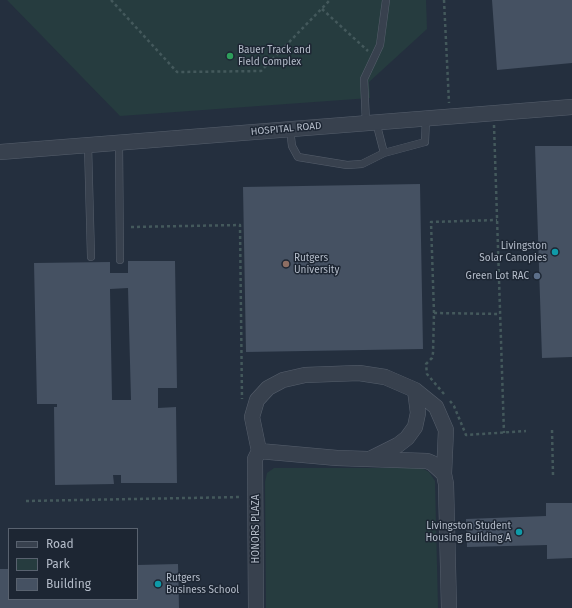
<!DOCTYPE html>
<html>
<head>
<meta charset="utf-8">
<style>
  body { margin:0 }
  #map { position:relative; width:572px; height:608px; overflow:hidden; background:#242f3e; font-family:"Fira Sans",sans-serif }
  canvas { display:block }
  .legend { position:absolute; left:8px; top:528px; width:130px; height:72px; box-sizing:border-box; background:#1d2633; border:1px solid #59626f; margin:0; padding:5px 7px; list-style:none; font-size:12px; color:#b4bcc9 }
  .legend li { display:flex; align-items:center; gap:8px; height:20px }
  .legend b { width:20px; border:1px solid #59626f }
</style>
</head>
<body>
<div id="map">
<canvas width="572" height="608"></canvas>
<ul class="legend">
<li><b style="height:5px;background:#38414e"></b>Road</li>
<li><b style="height:11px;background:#263c3f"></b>Park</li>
<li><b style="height:11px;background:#455162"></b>Building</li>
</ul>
</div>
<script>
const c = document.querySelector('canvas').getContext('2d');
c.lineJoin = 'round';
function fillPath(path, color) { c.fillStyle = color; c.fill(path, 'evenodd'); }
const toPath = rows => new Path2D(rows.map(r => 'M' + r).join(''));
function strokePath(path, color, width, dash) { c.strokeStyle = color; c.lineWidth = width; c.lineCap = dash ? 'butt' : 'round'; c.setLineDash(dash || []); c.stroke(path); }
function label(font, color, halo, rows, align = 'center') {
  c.font = font + ' "Fira Sans",sans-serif'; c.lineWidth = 3; c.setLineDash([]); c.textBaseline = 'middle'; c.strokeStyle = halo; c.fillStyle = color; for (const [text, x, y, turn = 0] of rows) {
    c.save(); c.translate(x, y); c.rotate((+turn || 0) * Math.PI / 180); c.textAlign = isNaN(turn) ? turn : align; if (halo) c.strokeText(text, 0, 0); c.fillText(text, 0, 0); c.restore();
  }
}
fillPath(toPath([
  [7,0,426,0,427,29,369,82,370,98,120,116],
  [274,468,422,468,429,472,435,481,438,608,266,608,265,482,267,473]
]), '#263c3f');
fillPath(toPath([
  [492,0,572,0,572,63,497,70],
  [535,146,572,146,572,357,542,358],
  [420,184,423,349,246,352,243,187],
  [128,261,175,261,177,388,158,388,158,408,176,407,177,483,121,483,121,475,113,475,114,484,55,485,54,407,57,407,57,404,37,404,34,263,110,262,110,273,128,273],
  [128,288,131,400,112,400,110,289],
  [546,503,572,503,572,558,547,559,547,545,467,547,466,519,546,516],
  [178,564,179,608,0,608,0,569,9,569,9,599,137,599,137,565]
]), '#455162');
const lane = toPath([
  [376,122,384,153,425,142,426,118],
  [366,123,364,79,380,45,386,0],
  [290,129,292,146,298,157,347,165,362,164,384,153],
  [119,142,120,260],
  [88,145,91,257]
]);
const street = toPath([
  [0,152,572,107],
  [259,451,337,458,427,461,432,463,444,474],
  [372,458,398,445,407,438,415,427,418,413,415,390],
  [256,608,255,459,259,451,252,417,257,400,268,388,283,380,305,375,359,373,385,377,415,390,436,407,446,430,444,474,446,484,449,608]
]);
strokePath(lane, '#565f6c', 8);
strokePath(street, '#565f6c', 16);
strokePath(toPath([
  [111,0,177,72,261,71,330,0],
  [444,0,449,103],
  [322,9,368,51],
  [494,125,504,433],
  [131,227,240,225,242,399],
  [434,313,431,222,497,220],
  [444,394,427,374,426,364,432,358,433,353,434,313,500,314],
  [450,401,454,406,466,435,526,431],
  [552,430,553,475],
  [26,501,242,497]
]), '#44595c', 2.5, [3, 3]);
strokePath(lane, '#38414e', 7);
strokePath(street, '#38414e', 15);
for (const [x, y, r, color] of [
  [230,56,4,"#2e9e5b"],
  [555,252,4,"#0f9aa8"],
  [286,264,4,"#8d6e63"],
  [537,276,4,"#5c6f8a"],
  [519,532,4,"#0f9aa8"],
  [158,584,4,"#0f9aa8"]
]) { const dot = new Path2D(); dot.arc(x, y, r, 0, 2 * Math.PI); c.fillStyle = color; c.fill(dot); strokePath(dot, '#1d2633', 1.5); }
label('10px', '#b4bcc9', '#1d2633', [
  ["Bauer Track and",238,50],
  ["Field Complex",238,62],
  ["Livingston",547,246,"right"],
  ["Solar Canopies",547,258,"right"],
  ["Rutgers",294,258],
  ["University",294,270],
  ["Green Lot RAC",529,276,"right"],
  ["Livingston Student",511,526,"right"],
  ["Housing Building A",511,538,"right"],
  ["Rutgers",166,578],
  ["Business School",166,590]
], 'left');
label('10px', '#b4bcc9', '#1d2633', [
  ["HOSPITAL ROAD",286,129,-5],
  ["HONORS PLAZA",256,529,-90]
]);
</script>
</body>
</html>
